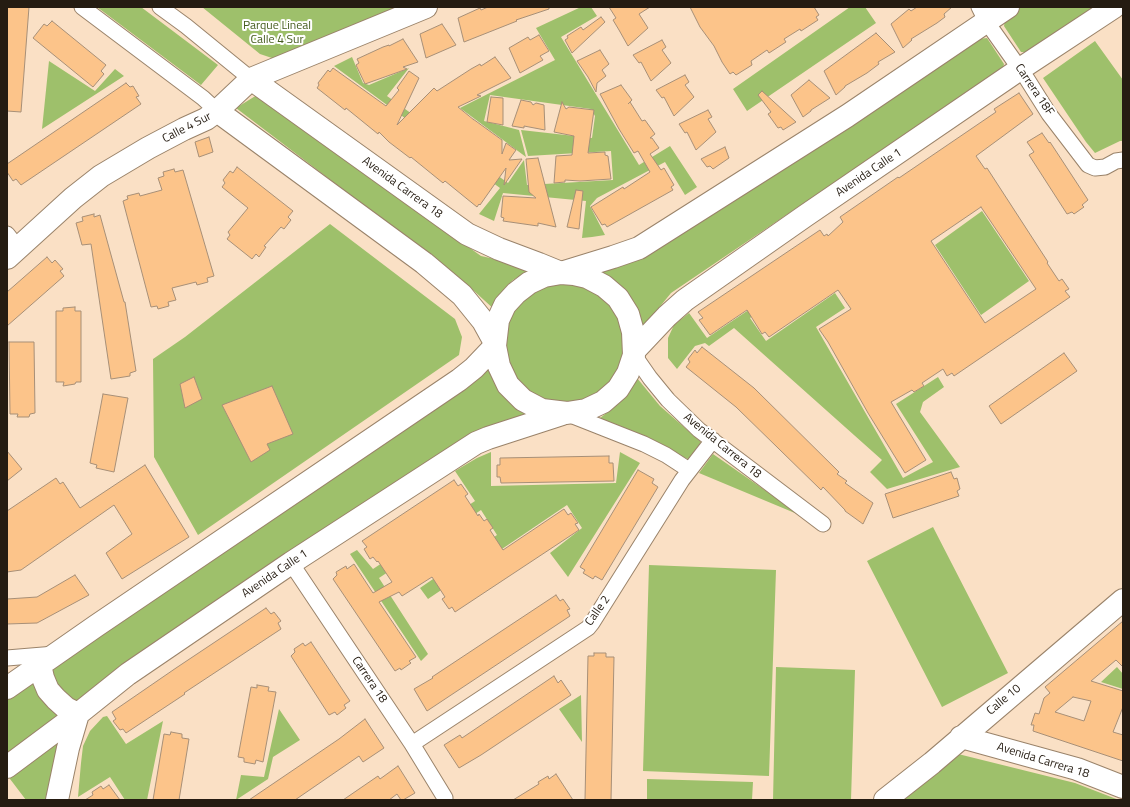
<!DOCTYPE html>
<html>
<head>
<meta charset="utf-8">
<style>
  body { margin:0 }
  #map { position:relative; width:1130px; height:807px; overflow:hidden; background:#fae0c5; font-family:"Titillium Web",sans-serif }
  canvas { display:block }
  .frame { position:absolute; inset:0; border:8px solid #251c12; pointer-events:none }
</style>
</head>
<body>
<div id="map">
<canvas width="1130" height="807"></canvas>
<div class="frame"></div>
</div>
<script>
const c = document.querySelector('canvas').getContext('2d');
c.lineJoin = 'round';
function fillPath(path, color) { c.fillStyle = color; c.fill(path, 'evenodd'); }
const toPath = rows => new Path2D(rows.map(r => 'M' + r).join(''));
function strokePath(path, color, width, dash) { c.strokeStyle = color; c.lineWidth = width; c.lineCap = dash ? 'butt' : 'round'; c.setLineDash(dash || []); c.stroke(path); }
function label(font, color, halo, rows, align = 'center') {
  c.font = font + ' "Titillium Web",sans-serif'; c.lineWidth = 4; c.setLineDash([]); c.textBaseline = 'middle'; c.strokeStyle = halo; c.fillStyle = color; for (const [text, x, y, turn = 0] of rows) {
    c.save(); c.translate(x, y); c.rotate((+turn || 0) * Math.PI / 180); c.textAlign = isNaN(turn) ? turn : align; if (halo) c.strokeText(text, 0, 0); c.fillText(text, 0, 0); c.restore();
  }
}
fillPath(toPath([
  [97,7,141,7,218,65,201,85],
  [202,7,397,7,278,60,260,54],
  [581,7,591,7,597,16,561,37,639,165,670,146,697,187,685,195,665,162,597,198,590,206,605,235,592,237,582,238,586,201,503,193,494,221,479,214,500,188,334,66,352,57,363,83,369,85,409,68,387,96,508,183,524,160,527,185,613,180,611,151,528,156,521,130,592,138,595,116,591,109,490,95,484,121,519,130,526,157,460,108,555,60,536,28],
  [850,7,865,7,876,23,747,111,733,89],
  [1018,7,1096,7,1030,52,1021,52,1004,26,1006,15],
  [987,38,1004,64,1002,73,798,207,671,293,641,330,592,272,978,39],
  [1095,41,1123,80,1123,141,1120,141,1095,153,1086,142,1043,78],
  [49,61,95,91,115,69,124,76,42,129],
  [257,95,481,256,504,261,530,270,513,280,503,290,496,311,462,280,236,108],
  [982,211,1029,281,981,315,935,245],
  [330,224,455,319,462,337,459,355,198,535,154,457,153,359,185,337],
  [842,247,844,251,750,318,766,341,835,293,845,308,816,327,903,478,933,462,896,404,938,377,944,387,923,402,920,412,960,467,887,489,870,472,882,460,734,328,709,346,705,343,695,346,677,369,668,358,668,338,674,325,689,313,707,338],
  '503 343a61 61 0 1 1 122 0a61 61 0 1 1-122 0Z',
  [488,357,531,417,70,707,44,670],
  [637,378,660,406,701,442,690,460,599,419,610,410,629,393],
  [491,452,491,486,616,483,620,452,640,463,568,577,550,553,582,528,567,505,428,599,420,588,497,535,481,510,379,578,428,654,421,661,350,554,357,550,373,569,475,501,455,471,477,458],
  [713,454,802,516,699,473],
  [933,527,1008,673,942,707,867,561],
  [649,565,776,570,769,776,643,771],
  [776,667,855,670,851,800,773,800],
  [1117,667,1123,674,1123,689,1101,682],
  [34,676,63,715,7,757,7,696],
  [581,695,582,742,559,709],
  [279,709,300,740,273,757,268,779,236,800,241,775,264,777],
  [107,716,126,744,163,721,147,800,125,800,110,777,78,797,81,763,83,746,90,731,103,717],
  [61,732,48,800,26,800,7,775],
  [946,751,1075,783,1119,800,889,800],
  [647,779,753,782,752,800,647,800]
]), '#9ec06b');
const building = toPath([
  [7,7,29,7,21,112,7,111,7,7],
  [488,7,549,7,549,9,516,20,517,21,464,42,458,18,480,8,481,10,488,7],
  [609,7,650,7,639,14,648,28,628,46,619,30,613,20,616,18,609,7],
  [690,7,814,7,819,15,816,17,818,20,801,31,800,29,784,39,786,42,769,53,767,50,751,61,752,65,736,75,733,72,730,74,722,62,714,46,700,27,690,7],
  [917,7,952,7,944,14,945,17,937,23,911,39,912,40,903,48,891,24,909,9,911,11,917,7],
  [601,17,605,22,572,53,565,40,568,38,567,36,581,27,583,30,601,17],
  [52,21,106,65,101,71,104,74,93,87,33,38,44,24,47,26,52,21],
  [442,24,456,45,426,58,420,34,442,24],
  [876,33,895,52,878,62,879,64,867,73,845,86,845,87,836,95,824,71,876,33],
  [539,35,549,51,540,56,543,60,520,73,509,48,528,37,530,40,539,35],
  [403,39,418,62,403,67,407,69,365,84,356,65,359,63,357,59,383,47,389,45,389,46,403,39],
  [662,40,666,47,662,50,671,63,651,81,641,62,639,63,633,55,662,40],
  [600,50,609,64,602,70,606,76,597,83,596,92,588,77,577,61,600,50],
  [495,57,511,78,477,95,481,96,458,107,474,120,473,119,502,140,502,154,506,143,516,150,509,160,522,159,504,185,506,168,480,205,479,204,477,207,445,181,443,183,411,157,410,158,389,142,379,132,378,134,346,108,345,110,317,88,319,85,318,83,328,70,330,72,333,68,386,106,399,90,397,88,409,71,419,78,397,125,434,88,437,91,471,69,480,64,481,66,495,57],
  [685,75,689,82,685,85,694,97,674,116,664,97,662,98,656,90,685,75],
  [809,80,830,98,811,110,811,111,803,117,791,95,809,80],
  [126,83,130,87,133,86,139,96,136,97,141,104,21,185,16,179,13,181,7,172,7,164,126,83],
  [621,85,632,100,628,104,630,102,642,121,645,120,655,134,650,138,652,138,659,148,650,154,661,170,664,168,674,185,671,187,673,190,607,227,605,224,602,225,591,207,623,187,624,189,650,172,638,151,634,153,619,129,600,94,621,85],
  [762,91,796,122,783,130,781,127,778,128,768,114,771,112,758,95,762,91],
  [1019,93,1033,114,976,156,985,169,987,168,1048,262,1047,263,1059,281,1062,279,1069,289,1065,291,1070,297,954,376,952,373,947,376,943,369,922,383,924,386,914,392,912,390,891,402,926,460,905,473,868,413,828,342,819,329,851,309,838,290,769,337,765,332,762,334,747,310,710,335,699,320,703,318,698,312,820,230,824,236,827,234,828,236,843,222,840,217,898,177,899,178,996,112,994,109,1019,93],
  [981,207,1036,289,985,323,931,241,981,207],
  [491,97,503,98,503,125,487,122,491,97],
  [521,100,531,102,533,105,536,103,544,105,545,130,524,126,524,128,512,126,521,100],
  [562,102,566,109,569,107,594,110,588,153,605,152,605,155,608,156,611,179,580,181,565,180,565,182,554,183,556,156,572,155,574,136,554,132,562,102],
  [708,110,712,117,708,119,716,132,696,150,687,132,685,133,679,124,708,110],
  [1042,133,1049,143,1050,142,1088,200,1082,205,1084,207,1074,214,1072,212,1067,214,1029,155,1034,152,1027,142,1042,133],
  [209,137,213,152,199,157,195,142,209,137],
  [725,147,729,158,713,169,710,166,707,167,701,159,725,147],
  [538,158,556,227,538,223,538,226,503,221,504,218,501,217,503,196,536,198,529,192,526,159,538,158],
  [237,167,293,211,288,217,291,220,284,229,281,227,264,246,266,247,259,257,256,254,252,259,227,239,230,235,228,232,248,208,222,187,225,183,223,180,230,171,233,173,237,167],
  [174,169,175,172,183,170,214,276,207,278,208,282,197,285,196,282,172,288,176,300,168,302,169,306,158,309,157,306,151,307,123,201,128,199,127,196,139,193,140,196,162,190,158,178,164,176,163,172,174,169],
  [576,190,583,191,579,229,567,227,576,190],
  [94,214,94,217,100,215,124,302,125,302,136,371,130,373,130,376,111,379,91,244,82,245,76,223,83,221,82,217,94,214],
  [47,257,52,263,55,260,63,269,60,271,64,276,7,326,7,292,47,257],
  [75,307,75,311,81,311,81,382,76,382,75,384,63,386,64,382,56,382,56,311,63,311,63,308,75,307],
  [9,342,34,342,35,413,30,414,29,417,17,417,18,414,10,414,9,342],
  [702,347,754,388,839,472,837,474,847,481,845,483,873,503,863,524,845,511,845,510,823,487,821,490,736,407,686,367,690,362,688,359,695,350,697,353,702,347],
  [1064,353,1077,371,1001,424,989,406,1064,353],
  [194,377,202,399,185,408,180,384,194,377],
  [272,386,293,434,267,444,270,450,251,462,222,405,272,386],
  [103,394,128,398,114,472,96,468,97,465,90,463,103,394],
  [7,451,22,469,7,481,7,451],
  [609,456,609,463,613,463,614,481,501,483,500,477,497,477,497,465,500,465,500,458,609,456],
  [145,465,189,537,122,579,106,553,132,534,114,505,21,570,7,572,7,511,56,478,60,484,63,482,80,508,145,465],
  [638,470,654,479,652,483,658,487,602,580,595,576,593,579,583,573,585,570,580,567,638,470],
  [951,472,954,479,957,478,960,489,957,491,959,496,893,518,885,494,951,472],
  [454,480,458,486,461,484,468,494,465,496,478,516,479,514,484,521,487,519,493,528,490,530,503,550,564,509,568,515,571,513,578,523,575,524,579,530,455,612,452,607,449,609,442,599,445,597,432,577,402,596,399,592,379,602,416,657,409,661,411,663,401,670,400,668,395,671,333,579,337,575,336,572,346,566,347,569,354,564,373,593,392,582,378,561,377,562,373,557,370,559,364,549,367,547,362,541,454,480],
  [75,575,89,595,37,623,7,624,7,599,37,597,75,575],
  [556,595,560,601,563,599,570,609,567,610,570,616,427,711,414,689,433,678,432,677,556,595],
  [266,608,271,614,274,612,281,621,278,623,281,629,184,693,185,694,126,733,123,729,120,730,113,721,116,719,112,712,176,668,266,608],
  [1123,621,1123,667,1116,660,1091,681,1123,691,1123,707,1113,732,1123,735,1123,761,1033,731,1034,725,1031,725,1035,713,1039,714,1044,698,1050,693,1045,687,1123,621],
  [1073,697,1091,701,1084,721,1055,712,1073,697],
  [311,642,350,701,344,705,346,708,337,715,335,712,329,715,291,656,295,652,294,649,303,643,305,646,311,642],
  [594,653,606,653,606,657,614,657,611,800,585,800,588,656,594,656,594,653],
  [554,676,558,683,561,680,571,695,481,755,459,768,444,745,460,735,462,738,554,676],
  [257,685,269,687,268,691,276,692,263,762,256,760,255,764,244,762,244,758,238,757,251,687,257,688,257,685],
  [365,719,384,748,363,762,359,756,295,800,249,800,339,739,365,719],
  [171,732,182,734,182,738,189,739,179,800,153,800,164,734,170,735,171,732],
  [398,766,415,793,403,800,401,800,397,794,389,800,343,800,378,776,380,779,398,766],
  [556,774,573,800,513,800,539,784,538,782,548,776,549,779,556,774],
  [109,785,120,800,85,800,93,795,92,792,101,786,103,789,109,785]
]);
fillPath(building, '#fcc48a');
strokePath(building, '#a78f77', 1);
const street = toPath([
  [82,7,203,98,217,111],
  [160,7,186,26,251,79],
  [979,7,986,21,1027,79,1049,114,1088,165,1095,168,1105,167,1116,161,1123,160],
  [7,234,18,248],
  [634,355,650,378,668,400,699,430,823,524],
  [568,414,644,444,666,455,689,470],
  [291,563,412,744,445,798],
  [7,658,55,654],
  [412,744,588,628,592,623,682,480,713,440]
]);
const secondary = toPath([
  [251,79,467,234,499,249,539,264,561,273],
  [217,111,424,263,462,295,483,321,494,341],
  [7,258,73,198,101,176,148,148,184,129,206,119,217,111,251,79,426,7],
  [961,737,1077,769,1123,787],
  [885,800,932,763,1123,600]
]);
const primary = toPath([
  [561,273,574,274,587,277,604,286,618,298,628,314,633,332,634,355,628,373,618,389,603,402,586,410,567,413,542,410,523,400,508,385,499,366,495,346,498,320,505,305,516,293,529,283,544,276,561,273,613,257,639,248,847,116,1008,7],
  [634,351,667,316,685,300,805,216,1020,69,1114,7],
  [40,665,43,678,48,690,56,699,66,708,78,714,68,748,57,800],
  [7,688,96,626,459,380,474,368,495,346],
  [7,767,78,714,128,674,291,563,476,443,488,438,562,414]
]);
strokePath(street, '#9a836a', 17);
strokePath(secondary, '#9a836a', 24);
strokePath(primary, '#9a836a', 24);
strokePath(street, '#fff', 15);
strokePath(secondary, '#fff', 22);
strokePath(primary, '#fff', 22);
label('12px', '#455c1e', '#fff', [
  ["Parque Lineal",277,26],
  ["Calle 4 Sur",277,40]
]);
label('12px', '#251c12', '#fff', [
  ["Carrera 18F",1034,90,56],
  ["Calle 4 Sur",187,128,-27],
  ["Avenida Calle 1",869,173,-34],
  ["Avenida Carrera 18",402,188,36],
  ["Avenida Carrera 18",722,446,39],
  ["Avenida Calle 1",275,574,-34],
  ["Calle 2",598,611,-55],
  ["Carrera 18",369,680,56],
  ["Calle 10",1004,700,-40],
  ["Avenida Carrera 18",1043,761,17]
]);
</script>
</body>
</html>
